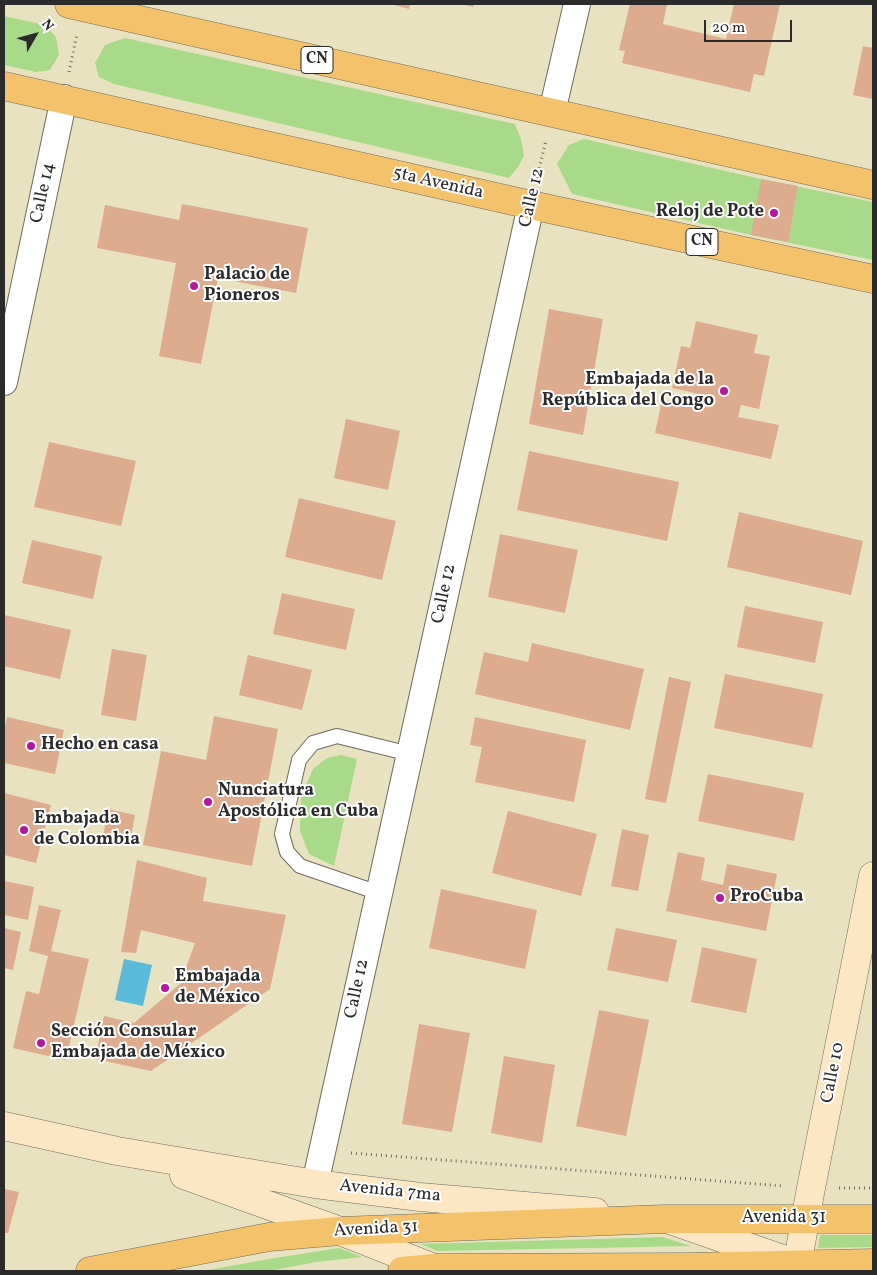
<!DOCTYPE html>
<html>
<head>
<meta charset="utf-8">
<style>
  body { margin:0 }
  #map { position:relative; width:877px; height:1275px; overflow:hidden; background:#e8e2c0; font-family:Vollkorn,serif }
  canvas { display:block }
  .frame { position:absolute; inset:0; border:5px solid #2b2b2b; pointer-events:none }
  .north { position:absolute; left:10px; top:10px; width:50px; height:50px; -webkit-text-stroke:4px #fff; paint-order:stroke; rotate:52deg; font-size:14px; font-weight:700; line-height:20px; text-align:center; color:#2b2b2b }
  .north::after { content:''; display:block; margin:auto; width:18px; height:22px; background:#2b2b2b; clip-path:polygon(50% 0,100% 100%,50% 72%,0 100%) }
  .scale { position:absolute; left:704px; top:20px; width:88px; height:22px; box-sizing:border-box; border:2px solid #2b2b2b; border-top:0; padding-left:6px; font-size:15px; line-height:18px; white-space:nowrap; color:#2b2b2b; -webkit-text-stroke:4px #fff; paint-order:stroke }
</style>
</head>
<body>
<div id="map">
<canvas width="877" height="1275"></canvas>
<div class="frame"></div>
<div class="north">N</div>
<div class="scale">20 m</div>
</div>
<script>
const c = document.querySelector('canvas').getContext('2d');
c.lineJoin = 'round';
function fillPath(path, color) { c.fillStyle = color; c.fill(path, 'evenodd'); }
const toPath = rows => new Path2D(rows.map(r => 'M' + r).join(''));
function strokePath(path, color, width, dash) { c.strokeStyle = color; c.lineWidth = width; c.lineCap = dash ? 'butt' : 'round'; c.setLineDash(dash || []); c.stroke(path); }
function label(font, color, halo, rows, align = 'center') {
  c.font = font + ' Vollkorn,serif'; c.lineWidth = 4; c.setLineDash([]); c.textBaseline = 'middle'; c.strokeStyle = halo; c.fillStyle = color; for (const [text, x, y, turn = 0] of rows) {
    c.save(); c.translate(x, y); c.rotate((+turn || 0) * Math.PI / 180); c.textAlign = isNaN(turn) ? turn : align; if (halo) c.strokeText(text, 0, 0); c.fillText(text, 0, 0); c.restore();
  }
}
fillPath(toPath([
  [4,16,45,25,56,37,59,55,50,70,36,72,4,65],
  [125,38,515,124,521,139,524,156,518,167,509,178,114,84,99,77,95,63,105,45],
  [584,139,761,179,873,202,873,260,751,235,572,194,557,164,569,145],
  [341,755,357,759,334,866,309,854,300,831,301,797,313,769,327,758],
  [820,1235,873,1235,873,1247,818,1248],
  [663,1237,691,1246,437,1251,421,1244],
  [339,1248,362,1257,316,1262,269,1271,202,1271,275,1258]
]), '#a8da89');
fillPath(toPath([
  [124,959,152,965,143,1006,115,1000]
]), '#5abad8');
fillPath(toPath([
  [391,4,410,4,409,9],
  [461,4,474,4,473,7],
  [630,4,667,4,663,24,726,39,734,4,780,4,764,76,754,74,750,92,622,63,625,51,619,50],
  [863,46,873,48,873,99,853,95],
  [761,179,798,186,788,242,751,235],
  [182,204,308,228,296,293,218,278,201,364,159,356,176,263,97,248,105,205,179,220],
  [549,309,603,319,583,435,529,424],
  [696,321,758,335,754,353,770,356,759,409,741,405,738,417,779,425,771,459,655,433,662,400,696,408,699,394,672,388,681,346,690,348],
  [346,419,400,431,388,490,334,478],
  [49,442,136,461,121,526,34,507],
  [529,451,679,482,667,541,517,510],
  [299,498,396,521,382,580,285,557],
  [739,512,863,541,851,595,727,567],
  [500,534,578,550,565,613,488,597],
  [32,540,102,556,93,599,22,583],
  [282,593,355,609,346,650,273,634],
  [745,606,823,622,815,663,737,647],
  [4,615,71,630,60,679,4,666],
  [532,643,644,669,630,730,475,694,484,652,528,662],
  [112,649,147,655,136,721,101,715],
  [248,655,312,670,302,710,239,695],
  [725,674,823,694,812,748,714,728],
  [669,677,691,682,666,803,645,799],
  [214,716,278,729,252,866,143,845,161,751,206,760],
  [7,717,64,730,55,774,4,763,4,732],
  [475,717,586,740,574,802,475,782,482,747,470,745],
  [708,774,804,793,794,841,698,821],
  [4,793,51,805,36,863,4,855],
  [108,809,135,815,130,842,103,837],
  [508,811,597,834,581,896,492,873],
  [622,829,649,835,638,891,611,886],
  [678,852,705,858,701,880,723,885,727,864,777,874,766,931,666,911],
  [137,860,207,878,203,901,286,915,270,989,151,1071,95,1059,104,1016,134,1023,180,984,195,943,141,930,136,953,121,952],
  [4,881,34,887,28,920,4,915],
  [441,889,537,910,525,969,429,948],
  [39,905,61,910,51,951,89,959,66,1060,13,1048,26,991,39,994,48,956,29,951],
  [4,928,21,932,13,970,4,968],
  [616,928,677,940,668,982,607,970],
  [702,947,757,959,746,1013,691,1002],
  [599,1010,649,1020,626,1136,576,1126],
  [419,1024,470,1033,452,1132,402,1124],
  [504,1056,555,1065,542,1143,491,1133],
  [4,1189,19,1192,8,1233,4,1233]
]), '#ddab8e');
const lane = toPath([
  [379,893,300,866,287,852,282,834,299,760,313,743,337,736,410,754]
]);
const street = toPath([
  [552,112,577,4],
  [4,382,64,98],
  [315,1184,531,205]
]);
const secondary = toPath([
  [4,1126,117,1151,315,1184,420,1197,595,1212],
  [184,1175,340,1231,434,1268],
  [670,1220,797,1264],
  [796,1271,811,1188,873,876]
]);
const primary = toPath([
  [90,1271,269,1237,340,1231,665,1219,873,1219],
  [402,1271,434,1268,686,1267,873,1263]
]);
const highway = toPath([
  [69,4,873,185],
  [4,86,531,205,873,279]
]);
strokePath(lane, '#6d6b5f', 16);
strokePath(street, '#6d6b5f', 28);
strokePath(secondary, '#6d6b5f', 29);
strokePath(primary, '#6d6b5f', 29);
strokePath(highway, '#6d6b5f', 29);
strokePath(toPath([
  [69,72,77,34],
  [537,178,546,140],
  [351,1153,783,1186],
  [839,1188,873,1188]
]), '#6d6b5f', 3, [1, 4]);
strokePath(lane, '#fff', 14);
strokePath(street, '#fff', 26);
strokePath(secondary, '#fbe7c3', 28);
strokePath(primary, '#f4c26a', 28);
strokePath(highway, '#f4c26a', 28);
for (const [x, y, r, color] of [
  [774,213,5,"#b5179e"],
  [194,286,5,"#b5179e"],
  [724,391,5,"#b5179e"],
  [31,746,5,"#b5179e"],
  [208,802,5,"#b5179e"],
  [24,830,5,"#b5179e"],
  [720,898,5,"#b5179e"],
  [165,988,5,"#b5179e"],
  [41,1043,5,"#b5179e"]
]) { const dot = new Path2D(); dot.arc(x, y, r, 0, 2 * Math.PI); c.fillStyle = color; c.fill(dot); strokePath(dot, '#fff', 2); }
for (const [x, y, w] of [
  [317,60,32],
  [702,242,32]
]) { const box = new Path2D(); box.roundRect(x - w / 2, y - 13.5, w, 27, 4); c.fillStyle = '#fff'; c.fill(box); strokePath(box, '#2b2b2b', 1); }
label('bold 16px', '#2b2b2b', null, [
  ["CN",317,60],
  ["CN",702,242]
]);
label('18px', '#2b2b2b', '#fff', [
  ["5ta Avenida",438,184,13],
  ["Calle 14",44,193,-78],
  ["Calle 12",533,198,-77],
  ["Calle 12",445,594,-78],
  ["Calle 12",358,989,-78],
  ["Calle 10",834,1073,-79],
  ["Avenida 7ma",390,1192,6],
  ["Avenida 31",784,1219],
  ["Avenida 31",376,1230,-3]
]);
label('bold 18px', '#2b2b2b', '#fff', [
  ["Reloj de Pote",764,213,"right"],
  ["Palacio de",204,276],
  ["Pioneros",204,297],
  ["Embajada de la",714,381,"right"],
  ["República del Congo",714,402,"right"],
  ["Hecho en casa",41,746],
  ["Nunciatura",218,792],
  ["Apostólica en Cuba",218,813],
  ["Embajada",34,820],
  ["de Colombia",34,841],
  ["ProCuba",730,898],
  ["Embajada",175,978],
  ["de México",175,999],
  ["Sección Consular",51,1033],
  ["Embajada de México",51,1054]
], 'left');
</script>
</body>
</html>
